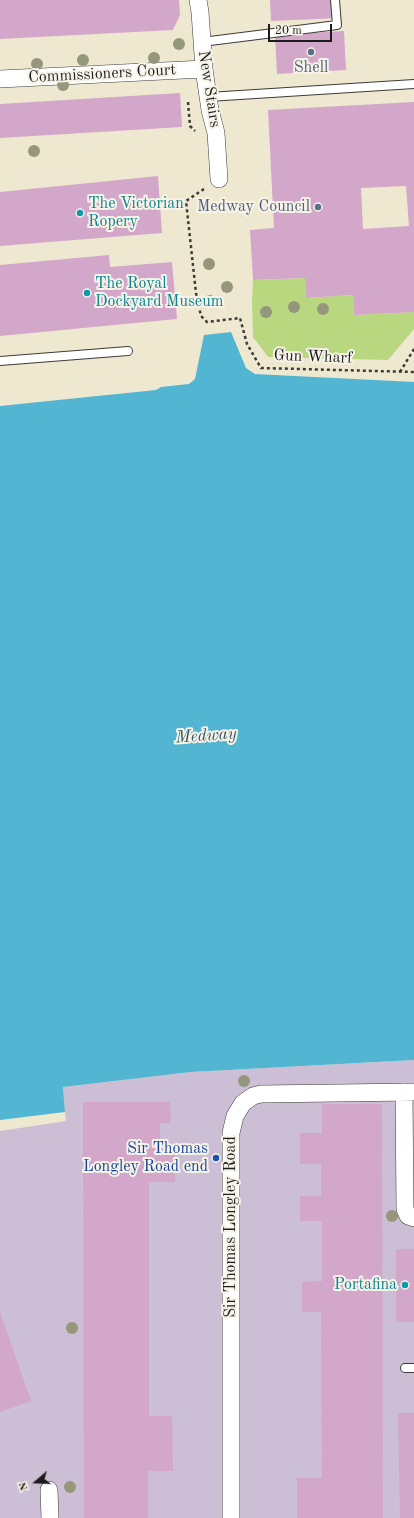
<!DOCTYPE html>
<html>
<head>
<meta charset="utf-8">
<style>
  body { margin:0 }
  #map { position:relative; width:414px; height:1518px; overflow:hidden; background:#efe8d0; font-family:"Old Standard TT",serif }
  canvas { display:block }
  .north { position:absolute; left:16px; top:1462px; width:40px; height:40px; -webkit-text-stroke:3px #f7f3e8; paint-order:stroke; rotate:251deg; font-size:11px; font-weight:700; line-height:16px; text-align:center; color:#1c1c1c }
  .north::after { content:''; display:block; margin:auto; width:14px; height:18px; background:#1c1c1c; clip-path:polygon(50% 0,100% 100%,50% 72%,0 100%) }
  .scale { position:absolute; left:268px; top:24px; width:64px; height:18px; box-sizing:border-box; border:2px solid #1c1c1c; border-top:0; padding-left:5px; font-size:12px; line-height:14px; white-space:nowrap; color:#1c1c1c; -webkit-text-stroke:3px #f7f3e8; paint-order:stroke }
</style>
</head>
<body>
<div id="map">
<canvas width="414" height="1518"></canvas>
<div class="north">N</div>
<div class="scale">20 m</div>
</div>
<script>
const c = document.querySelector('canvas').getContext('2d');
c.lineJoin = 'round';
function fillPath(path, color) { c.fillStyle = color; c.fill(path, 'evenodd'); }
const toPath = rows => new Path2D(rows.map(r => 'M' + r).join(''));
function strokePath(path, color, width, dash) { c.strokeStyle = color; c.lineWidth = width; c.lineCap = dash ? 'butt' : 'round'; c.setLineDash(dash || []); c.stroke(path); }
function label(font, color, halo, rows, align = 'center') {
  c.font = font + ' "Old Standard TT",serif'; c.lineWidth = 4; c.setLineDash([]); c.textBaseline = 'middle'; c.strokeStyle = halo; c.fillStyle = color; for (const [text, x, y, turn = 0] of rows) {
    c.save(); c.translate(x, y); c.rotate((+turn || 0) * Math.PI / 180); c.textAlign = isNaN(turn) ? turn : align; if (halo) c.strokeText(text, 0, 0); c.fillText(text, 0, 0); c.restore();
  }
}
fillPath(toPath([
  [414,1060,414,1518,0,1518,0,1131,66,1121,63,1087,191,1072]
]), '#ccbed4');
fillPath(toPath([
  [305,278,306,298,353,295,354,315,414,312,414,329,388,360,268,357,253,337,252,301,253,280]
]), '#b8d77e');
fillPath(toPath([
  [231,332,246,368,255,374,414,382,414,1060,191,1072,63,1087,65,1112,0,1120,0,406,156,390,161,387,189,384,195,379,204,335]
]), '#52b5d1');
fillPath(toPath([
  [0,0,179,0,180,15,173,30,0,39],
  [270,0,339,0,340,18,271,21],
  [344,31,346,70,277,74,275,35],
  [180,93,182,127,0,138,0,104],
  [414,102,414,312,354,315,353,295,306,298,305,278,253,280,250,230,274,228,268,110],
  [406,186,409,226,363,229,361,188],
  [158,176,162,233,0,246,0,192],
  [109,255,110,267,172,262,177,319,0,336,0,265],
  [83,1102,170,1102,171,1123,160,1123,160,1155,175,1155,175,1182,149,1182,149,1416,172,1416,173,1471,148,1471,148,1518,84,1518],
  [322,1104,382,1104,383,1518,297,1518,297,1478,322,1478,321,1312,302,1312,302,1282,322,1281,322,1221,300,1221,300,1196,321,1196,321,1164,300,1164,300,1133,322,1133],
  [396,1249,414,1249,414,1322,396,1322],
  [0,1312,31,1401,0,1412],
  [398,1413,414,1413,414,1518,400,1518]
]), '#d2a7ca');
const service = toPath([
  [202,42,337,25,335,0],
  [208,97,414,84],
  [0,361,128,351],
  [405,1368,414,1368]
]);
const minor = toPath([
  [198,0,200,12,204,69,210,110,216,133,219,179],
  [0,79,204,69],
  [404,1092,405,1209,408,1216,414,1218],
  [49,1490,50,1518],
  [231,1518,231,1133,235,1116,243,1103,253,1096,261,1094,414,1092]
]);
strokePath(service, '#3c3b37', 10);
strokePath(minor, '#3c3b37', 18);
strokePath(toPath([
  [188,102,190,126,195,131],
  [204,189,186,201,196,293,201,316,207,322,240,318,247,344,261,368,414,372],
  [400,372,414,349]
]), '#3c3b37', 2.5, [3, 3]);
strokePath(service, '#fff', 8);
strokePath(minor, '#fff', 17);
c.fillStyle = '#95977d';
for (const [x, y] of [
  [179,44],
  [154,58],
  [83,60],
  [37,64],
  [63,85],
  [34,151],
  [209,264],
  [227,287],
  [210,301],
  [294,307],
  [323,309],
  [266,312],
  [244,1081],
  [392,1216],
  [72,1328],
  [70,1487]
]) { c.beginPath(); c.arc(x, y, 6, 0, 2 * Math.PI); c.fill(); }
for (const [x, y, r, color] of [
  [311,52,4,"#5c6f8a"],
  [318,207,4,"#5c6f8a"],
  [80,213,4,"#0f9aa8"],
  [87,293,4,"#0f9aa8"],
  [216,1158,4,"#1a4fb4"],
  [405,1285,4,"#0f9aa8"]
]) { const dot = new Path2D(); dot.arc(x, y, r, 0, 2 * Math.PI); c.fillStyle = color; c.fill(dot); strokePath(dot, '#f7f3e8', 1.5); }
label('16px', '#4e5e75', '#f7f3e8', [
  ["Shell",311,68],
  ["Medway Council",310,207,"right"]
]);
label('16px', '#1c1c1c', '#f7f3e8', [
  ["Commissioners Court",102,74,-3],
  ["New Stairs",209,89,81],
  ["Gun Wharf",313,357,2],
  ["Sir Thomas Longley Road",231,1227,-90]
]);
label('16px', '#0d838f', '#f7f3e8', [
  ["The Victorian",88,204],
  ["Ropery",88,222],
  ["The Royal",95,284],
  ["Dockyard Museum",95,302],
  ["Portafina",397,1285,"right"]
], 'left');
label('16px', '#164399', '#f7f3e8', [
  ["Sir Thomas",208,1149],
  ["Longley Road end",208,1167]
], 'right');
label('italic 17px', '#325964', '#f7f3e8', [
  ["Medway",206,736,-4]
]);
</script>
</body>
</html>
